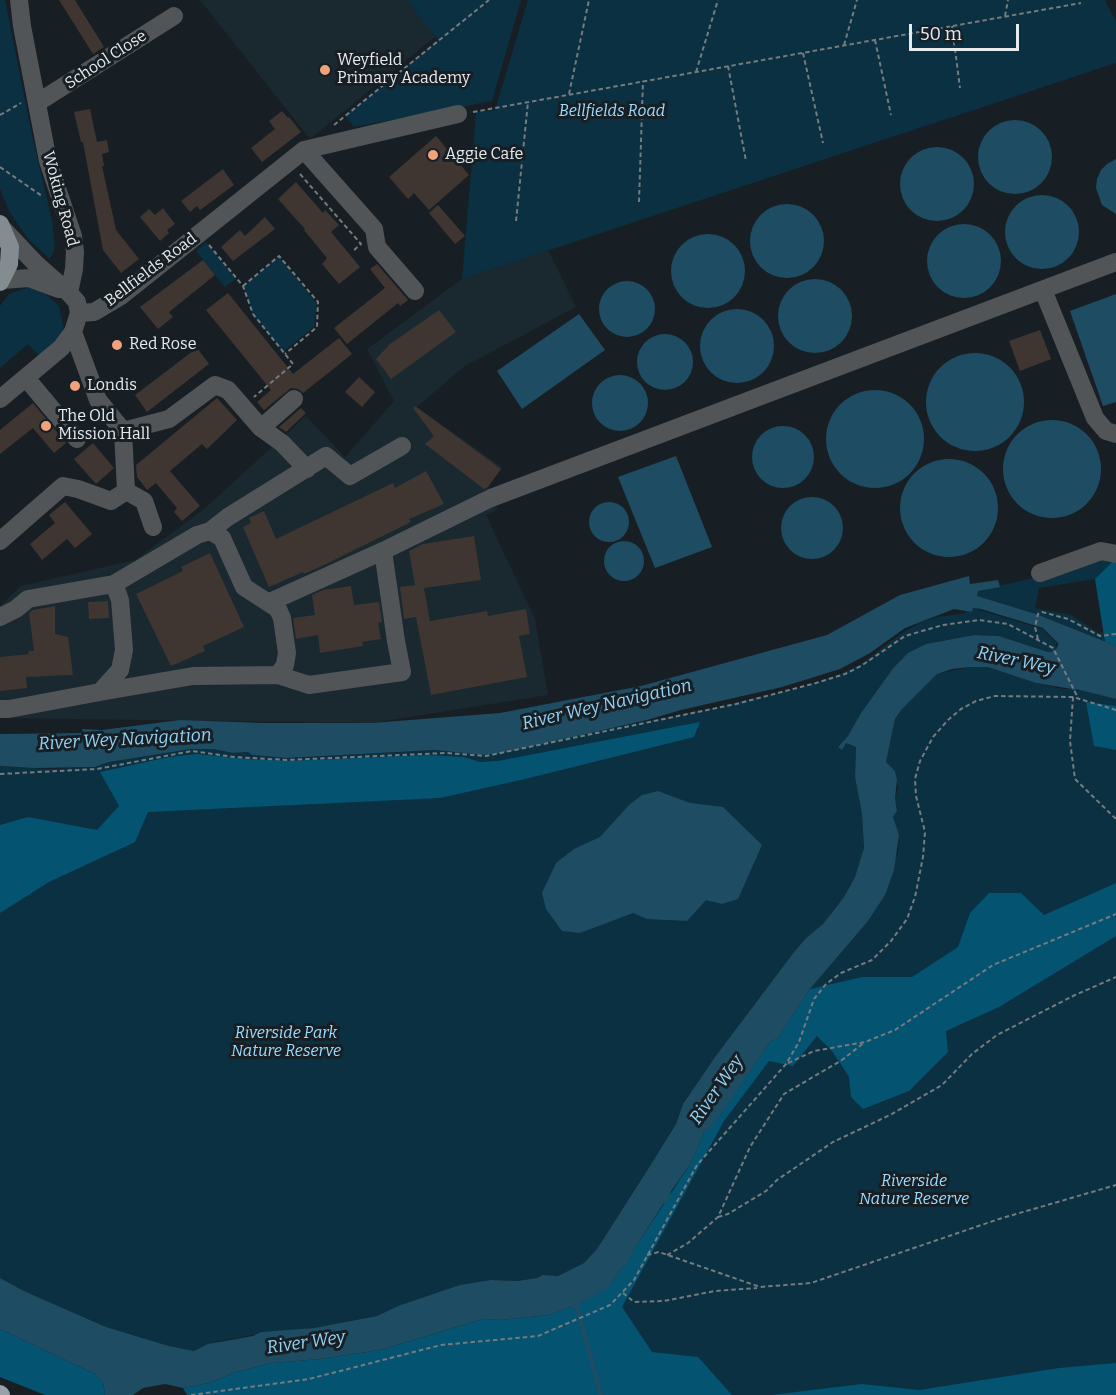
<!DOCTYPE html>
<html>
<head>
<meta charset="utf-8">
<style>
  body { margin:0 }
  #map { position:relative; width:1116px; height:1395px; overflow:hidden; background:#181f24; font-family:Bitter,serif }
  canvas { display:block }
  .scale { position:absolute; left:909px; top:24px; width:110px; height:27px; box-sizing:border-box; border:3px solid #e5eaed; border-top:0; padding-left:8px; font-size:18px; line-height:21px; white-space:nowrap; color:#e5eaed; -webkit-text-stroke:4px #181f24; paint-order:stroke }
</style>
</head>
<body>
<div id="map">
<canvas width="1116" height="1395"></canvas>
<div class="scale">50 m</div>
</div>
<script>
const c = document.querySelector('canvas').getContext('2d');
c.lineJoin = 'round';
function fillPath(path, color) { c.fillStyle = color; c.fill(path, 'evenodd'); }
const toPath = rows => new Path2D(rows.map(r => 'M' + r).join(''));
function strokePath(path, color, width, dash) { c.strokeStyle = color; c.lineWidth = width; c.lineCap = dash ? 'butt' : 'round'; c.setLineDash(dash || []); c.stroke(path); }
function label(font, color, halo, rows, align = 'center') {
  c.font = font + ' Bitter,serif'; c.lineWidth = 6; c.setLineDash([]); c.textBaseline = 'middle'; c.strokeStyle = halo; c.fillStyle = color; for (const [text, x, y, turn = 0] of rows) {
    c.save(); c.translate(x, y); c.rotate((+turn || 0) * Math.PI / 180); c.textAlign = isNaN(turn) ? turn : align; if (halo) c.strokeText(text, 0, 0); c.fillText(text, 0, 0); c.restore();
  }
}
fillPath(toPath([
  [200,0,480,0,310,139],
  [548,250,576,307,465,366,417,407,502,467,488,487,491,498,498,509,486,515,535,619,548,695,372,723,0,718,0,606,21,586,135,560,203,510,306,416,345,457,394,401,367,349,462,279]
]), '#1a2830');
fillPath(toPath([
  [0,0,5,0,32,135,52,220,55,247,50,259,29,240,10,213,0,189],
  [407,0,521,0,492,101,354,127,345,116,438,40],
  [528,0,1105,0,1116,21,1116,63,462,279,476,112,495,110],
  [206,242,236,279,225,287,196,251],
  [279,256,317,304,314,327,283,352,253,314,243,286],
  [32,286,40,289,59,306,64,329,50,348,39,356,28,344,0,368,0,306,9,294],
  [1100,557,1115,559,1095,579,1039,588,1035,608,1071,615,1099,633,1104,632,1105,642,1036,614,976,596,977,591,1041,576],
  [973,608,1042,629,1056,642,1057,649,1053,652,1048,652,999,636,974,635,926,644,902,658,894,667,861,713,848,736,838,747,846,743,856,747,855,777,862,814,864,848,855,877,844,897,823,924,806,938,794,952,715,1057,683,1104,676,1124,650,1166,597,1249,584,1263,558,1276,543,1275,537,1278,517,1281,491,1280,398,1306,377,1316,314,1328,265,1333,215,1342,194,1351,169,1346,106,1327,24,1291,0,1278,0,766,48,769,95,767,109,762,191,749,213,749,233,753,248,752,252,755,286,758,435,750,483,755,502,753,556,739,712,708,802,687,840,674,861,664,902,633,923,621,939,617,966,613,967,611,972,612],
  [970,667,988,667,1036,683,1063,689,1076,689,1116,699,1116,1395,214,1395,549,1315,786,1023,810,989,868,921,898,853,899,835,895,829,893,817,897,810,895,798,898,789,895,771,886,762,895,719,902,709,937,674]
]), '#0a3041');
fillPath(toPath([
  [1115,559,1116,560,1116,646,1105,642,1095,579],
  [1086,702,1116,706,1116,750,1094,746],
  [700,722,694,737,525,779,440,798,148,812,135,842,49,882,0,913,0,825,28,817,97,830,119,806,100,772,169,757,197,754,245,759,292,761,428,755,464,757,480,762,498,761],
  [1116,883,1116,936,999,1007,946,1031,948,1052,909,1091,863,1109,851,1097,849,1077,832,1051,817,1036,793,1066,769,1061,724,1121,622,1307,652,1352,698,1357,732,1395,187,1395,183,1388,209,1383,233,1373,272,1363,320,1359,380,1350,483,1319,500,1320,549,1315,571,1307,576,1310,579,1304,611,1284,621,1269,627,1264,635,1248,691,1163,704,1132,711,1127,771,1041,777,1039,810,989,862,977,912,977,958,947,970,913,989,893,1021,893,1044,915],
  [0,1329,95,1374,103,1382,105,1395,45,1395,0,1377],
  [1116,1363,1116,1395,771,1395,862,1384,919,1390,1059,1368]
]), '#045371');
fillPath(toPath([
  '978 157a37 37 0 1 1 74 0a37 37 0 1 1-74 0Z',
  '900 184a37 37 0 1 1 74 0a37 37 0 1 1-74 0Z',
  [1116,159,1116,214,1102,205,1096,188,1097,179,1101,170,1107,164],
  '1005 232a37 37 0 1 1 74 0a37 37 0 1 1-74 0Z',
  '750 241a37 37 0 1 1 74 0a37 37 0 1 1-74 0Z',
  '927 261a37 37 0 1 1 74 0a37 37 0 1 1-74 0Z',
  '671 271a37 37 0 1 1 74 0a37 37 0 1 1-74 0Z',
  '778 316a37 37 0 1 1 74 0a37 37 0 1 1-74 0Z',
  '599 309a28 28 0 1 1 56 0a28 28 0 1 1-56 0Z',
  [1116,294,1116,402,1103,406,1070,311],
  '700 346a37 37 0 1 1 74 0a37 37 0 1 1-74 0Z',
  [579,314,605,350,522,409,497,371],
  '637 362a28 28 0 1 1 56 0a28 28 0 1 1-56 0Z',
  '926 402a49 49 0 1 1 98 0a49 49 0 1 1-98 0Z',
  '592 403a28 28 0 1 1 56 0a28 28 0 1 1-56 0Z',
  '826 439a49 49 0 1 1 98 0a49 49 0 1 1-98 0Z',
  '1003 469a49 49 0 1 1 98 0a49 49 0 1 1-98 0Z',
  '752 457a31 31 0 1 1 62 0a31 31 0 1 1-62 0Z',
  [676,456,712,547,655,568,618,477],
  '900 508a49 49 0 1 1 98 0a49 49 0 1 1-98 0Z',
  '781 528a31 31 0 1 1 62 0a31 31 0 1 1-62 0Z',
  '589 522a20 20 0 1 1 40 0a20 20 0 1 1-40 0Z',
  '604 561a20 20 0 1 1 40 0a20 20 0 1 1-40 0Z',
  [969,576,970,584,998,580,1000,587,978,591,977,596,1036,614,1116,646,1116,699,1076,689,1074,691,1072,689,1036,683,988,667,970,667,952,669,937,674,902,709,895,719,886,762,895,771,897,780,895,798,897,811,893,817,899,835,894,870,885,895,868,921,810,989,777,1039,771,1041,711,1128,704,1132,691,1163,671,1191,669,1199,663,1204,635,1248,627,1264,621,1269,611,1284,606,1289,579,1304,581,1314,578,1315,576,1310,571,1307,549,1315,500,1320,483,1319,380,1350,320,1359,272,1363,233,1373,209,1383,183,1388,165,1384,143,1388,133,1395,105,1395,103,1382,95,1374,0,1329,0,1278,24,1291,106,1327,169,1346,194,1351,208,1344,253,1336,261,1332,314,1328,377,1316,398,1306,460,1285,491,1280,517,1281,537,1278,543,1275,558,1276,584,1263,597,1249,650,1166,676,1124,683,1104,715,1057,794,952,806,938,823,924,844,897,855,877,864,848,862,814,855,777,856,747,846,743,842,750,838,747,848,736,861,713,894,667,908,653,926,644,974,635,999,636,1048,652,1052,652,1054,648,1055,651,1058,646,1058,643,1043,628,981,609,973,608,972,612,954,609,905,628,870,653,840,669,782,687,681,710,647,720,502,753,483,755,435,750,286,758,252,755,248,752,233,753,213,749,191,749,109,762,95,767,34,768,0,766,0,734,83,733,82,729,102,730,180,720,262,723,372,723,500,713,641,686,827,635,900,595],
  [658,791,690,803,723,807,762,845,738,899,722,904,706,900,687,921,647,919,633,913,580,933,562,931,546,909,542,893,556,863,574,849,600,837,629,805,642,795]
]), '#1e4c62');
strokePath(toPath([
  [578,1311,601,1395]
]), '#1e4c62', 4.5);
fillPath(toPath([
  [59,0,75,0,104,47,93,54],
  [90,109,97,142,107,140,109,152,102,154,104,166,102,166,116,230,139,259,121,273,103,250,83,142,81,142,74,112],
  [282,111,288,118,289,117,301,132,262,162,251,148,275,129,269,121],
  [436,136,469,175,429,210,414,193,408,199,389,177],
  [223,169,234,185,200,210,197,206,190,212,181,201],
  [296,182,323,213,325,210,339,225,331,232,360,267,339,284,322,264,327,258,304,230,305,229,278,199],
  [438,205,465,236,455,244,429,213],
  [163,208,175,224,167,230,169,233,160,241,140,217,149,209,155,215],
  [265,217,275,229,233,261,221,247,240,230,245,236],
  [203,260,215,275,169,312,173,317,158,329,140,307],
  [377,264,408,300,400,306,398,303,347,344,334,328,385,288,370,269],
  [228,293,293,374,339,338,352,354,303,393,298,389,291,388,264,410,257,402,271,390,206,310],
  [439,310,456,332,391,379,376,359,390,344],
  [1040,330,1051,359,1020,371,1009,341],
  [197,348,209,364,147,412,135,395],
  [359,377,375,392,362,407,345,392],
  [217,398,237,420,207,449,202,444,170,471,200,506,182,521,174,512,177,508,156,483,147,490,137,477,136,465],
  [33,403,66,443,54,453,33,428,0,454,0,430],
  [415,406,501,469,488,487,484,489,425,444,434,436,413,408],
  [301,408,306,413,286,432,279,427],
  [93,443,114,468,96,484,74,459],
  [426,471,444,504,409,519,411,522,326,564,304,574,303,572,269,587,243,527,251,523,249,518,264,511,276,539,393,483,395,488],
  [65,502,92,534,75,548,67,539,42,560,30,544,55,523,49,515],
  [474,536,481,580,424,588,430,621,487,611,488,616,526,609,530,634,519,636,527,677,431,695,416,617,404,619,400,587,415,585,409,551,423,544],
  [210,553,244,627,203,646,205,651,171,666,136,594,183,571,181,567],
  [351,586,354,605,379,602,382,622,378,623,381,639,362,642,363,646,320,653,318,635,296,639,293,618,315,615,312,595,323,590],
  [108,601,109,618,89,619,88,602],
  [55,606,55,634,68,637,73,675,26,677,27,688,0,691,0,657,29,654,28,651,34,651,29,613,33,610]
]), '#3f3632');
strokePath(toPath([
  [1005,16,1008,0],
  [952,26,960,88],
  [875,40,891,115],
  [844,45,857,0],
  [803,53,823,143],
  [728,66,746,161],
  [696,72,718,0],
  [569,94,589,0],
  [473,112,1081,3],
  [0,115,21,103],
  [334,125,489,0],
  [0,167,42,196],
  [300,174,361,244,352,252],
  [639,202,643,81],
  [516,221,528,102],
  [209,245,243,286,253,314,293,364,254,397],
  [243,286,279,256,318,302,317,327,285,354],
  [1038,639,1035,627,1038,614,1042,612,1068,619,1100,636,1116,634],
  [1073,697,1070,741,1075,779,1116,819],
  [0,774,97,769,192,751,234,757,287,760,446,753,486,756,736,704,816,683,845,674,861,666,905,636,943,625,979,620,1008,624,1053,648,1078,698],
  [788,1063,814,1051,865,1042,895,1030,993,965,1116,914],
  [718,1217,728,1214,766,1191,777,1180,833,1142,890,1115,942,1085,972,1054,997,1035,1073,996,1116,977],
  [647,1255,659,1252,760,1287,811,1283,999,1219,1116,1185],
  [667,1255,688,1243,718,1217,750,1147,784,1094,842,1060,865,1042],
  [623,1293,634,1302,664,1301,715,1291,757,1288],
  [191,1395,309,1379,441,1345,538,1336,610,1305,634,1280,697,1165,786,1064,799,1042,814,999,826,984,841,973,872,960,891,941,907,919,915,897,923,857,925,832,916,796,915,779,920,761,933,737,948,720,961,709,976,701,995,696,1073,697,1116,710]
]), '#757b7f', 2, [4.5, 3]);
strokePath(toPath([
  [19,0,22,26,48,161,73,236,75,252,74,269,69,293],
  [37,103,174,16],
  [304,150,374,229,377,247,415,291],
  [2,280,29,278,59,289],
  [1043,290,1095,418,1106,431,1116,434],
  [79,313,94,312,121,296,304,150,458,114],
  [73,332,98,400,123,431,169,419,215,385,228,390,261,428,294,399],
  [26,378,77,439],
  [0,399,61,348,73,332,79,313,77,302,69,293,35,263,4,230],
  [261,428,282,443,307,469],
  [126,491,144,501,153,527],
  [210,531,222,538,244,587,278,609,282,618,287,653,285,665,278,675],
  [0,541,63,486,78,489,111,501,126,491,123,431],
  [1040,573,1101,551,1116,554],
  [270,602,383,551,491,498,1116,262],
  [0,617,16,609,28,599,114,584,197,535,210,531,228,517,326,456,350,476,402,446],
  [100,692,193,676,278,675,309,685,402,672,396,641,383,551],
  [0,709,9,709,100,692,120,670,124,650,120,600,114,584]
]), '#515557', 18);
strokePath(toPath([
  [0,224,10,247,9,264,0,282]
]), '#848c91', 18);
strokePath(toPath([
  [0,1394,1,1395]
]), '#98a2a8', 18);
for (const [x, y, r, color] of [
  [325,70,6,"#f0a27a"],
  [433,155,6,"#f0a27a"],
  [117,345,6,"#f0a27a"],
  [75,386,6,"#f0a27a"],
  [46,426,6,"#f0a27a"]
]) { const dot = new Path2D(); dot.arc(x, y, r, 0, 2 * Math.PI); c.fillStyle = color; c.fill(dot); strokePath(dot, '#181f24', 2); }
label('16px', '#e5eaed', '#181f24', [
  ["School Close",106,60,-33],
  ["Woking Road",60,199,75],
  ["Bellfields Road",151,270,-37]
]);
label('16px', '#e5eaed', '#181f24', [
  ["Weyfield",337,61],
  ["Primary Academy",337,79],
  ["Aggie Cafe",445,155],
  ["Red Rose",129,345],
  ["Londis",87,386],
  ["The Old",58,417],
  ["Mission Hall",58,435]
], 'left');
label('italic 16px', '#9cdcfe', '#181f24', [
  ["Bellfields Road",612,112],
  ["Riverside Park",286,1034],
  ["Nature Reserve",286,1052],
  ["Riverside",914,1182],
  ["Nature Reserve",914,1200]
]);
label('italic 18px', '#92d2f4', '#181f24', [
  ["River Wey",1016,661,12],
  ["River Wey Navigation",607,705,-13],
  ["River Wey Navigation",125,740,-3],
  ["River Wey",717,1090,-55],
  ["River Wey",306,1343,-8]
]);
</script>
</body>
</html>
